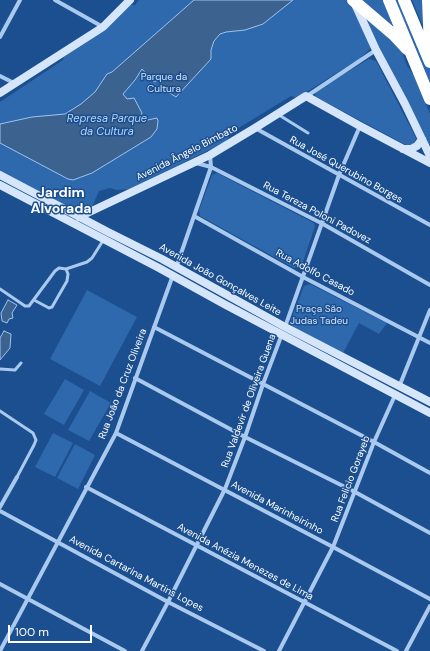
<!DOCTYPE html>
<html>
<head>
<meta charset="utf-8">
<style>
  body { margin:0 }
  #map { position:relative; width:430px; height:651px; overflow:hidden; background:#1b4f8f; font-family:"DM Sans",sans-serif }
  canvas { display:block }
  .scale { position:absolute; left:8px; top:625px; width:84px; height:18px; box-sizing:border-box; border:2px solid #fff; border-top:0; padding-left:5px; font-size:12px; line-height:14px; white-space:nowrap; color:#fff; -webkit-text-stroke:3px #1b4f8f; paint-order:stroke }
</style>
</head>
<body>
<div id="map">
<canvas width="430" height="651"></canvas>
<div class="scale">100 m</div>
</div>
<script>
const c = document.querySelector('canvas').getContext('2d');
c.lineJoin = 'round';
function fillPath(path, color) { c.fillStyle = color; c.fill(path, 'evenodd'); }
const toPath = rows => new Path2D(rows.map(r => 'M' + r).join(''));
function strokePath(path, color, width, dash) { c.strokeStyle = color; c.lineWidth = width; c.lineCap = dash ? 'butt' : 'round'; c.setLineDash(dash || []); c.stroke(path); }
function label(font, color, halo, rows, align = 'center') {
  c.font = font + ' "DM Sans",sans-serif'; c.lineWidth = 3; c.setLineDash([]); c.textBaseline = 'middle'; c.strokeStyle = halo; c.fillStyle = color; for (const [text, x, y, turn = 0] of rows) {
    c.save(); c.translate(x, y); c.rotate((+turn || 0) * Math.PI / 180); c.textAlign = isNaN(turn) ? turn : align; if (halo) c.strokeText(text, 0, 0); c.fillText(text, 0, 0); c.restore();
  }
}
fillPath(toPath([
  [139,0,351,0,371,46,370,49,359,59,297,98,291,96,232,132,227,140,225,142,189,160,129,189,117,190,110,188,99,191,91,209,78,213,0,172,0,102,63,60,64,57,129,5,135,5],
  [359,0,385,0,393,24,392,28],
  [392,0,401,0,430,68,430,91],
  [412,0,426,0,424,26,422,24],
  [362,10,373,19,402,52,407,66,413,74,430,114,430,150,366,21],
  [369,59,376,61,416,138,414,144,408,146,316,97,315,94,316,91,320,88],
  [217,173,314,223,315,226,302,265,294,268,200,216,199,210,212,175],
  [310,284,387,323,379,334,359,323,343,353,291,327,290,322,304,286],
  [87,290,137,317,100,386,50,359],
  [65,379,84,390,64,425,44,414],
  [90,391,111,403,89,441,68,430],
  [53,433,73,443,55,477,35,467],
  [75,444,95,455,78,489,57,478]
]), '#2e69ad');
const water = toPath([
  [194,0,293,0,263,24,245,30,226,32,220,34,214,41,211,50,211,59,176,97,165,90,161,93,164,89,162,84,158,80,154,82,142,69,135,80,123,94,127,99,134,98,142,113,140,116,143,121,157,118,158,121,157,129,151,137,92,173,73,180,68,179,0,143,0,124,32,117,65,114,81,104,95,92,107,74,112,72,194,0],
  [8,300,17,305,12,313,13,318,9,319,7,323,2,321,1,313,8,300],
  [4,331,11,334,10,348,0,360,0,338,4,331]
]);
fillPath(water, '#3c6290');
strokePath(water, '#9cc4f0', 1);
strokePath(toPath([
  [279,115,308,133],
  [0,289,25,306,29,306,55,271,59,268,66,269,87,262,92,258,104,239],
  [34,300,49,308,52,307,67,281,68,274,66,269],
  [0,369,15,370,21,363],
  [0,411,33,433,36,440,34,445,17,477]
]), '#a9c9ee', 3);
strokePath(toPath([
  [55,0,103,27],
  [0,37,20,0],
  [0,76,14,83],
  [307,96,376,50],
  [255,128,430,225],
  [196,163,211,167,323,224,430,285],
  [194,216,303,277,430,343],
  [176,268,211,167,210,155],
  [154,327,374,442,430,473],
  [285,327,339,175,360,126],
  [135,378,245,437,355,492,430,533],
  [399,387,430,310],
  [116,433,333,547,430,599],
  [86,487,397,651],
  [0,507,17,477],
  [0,511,168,602,264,651],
  [0,584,125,651],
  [0,651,116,433,173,275],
  [142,651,168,602,225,489,245,437,263,384,282,334],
  [279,651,333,547,374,442,396,393],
  [406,651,430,606]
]), '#a9c9ee', 4);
strokePath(toPath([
  [355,4,376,50,405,104,430,156],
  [0,93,103,27,130,0],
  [403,149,411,149,417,146,422,139],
  [0,175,108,232,162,259,285,327,430,402],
  [0,185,159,268,224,304,430,413],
  [79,217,210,155,255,128,306,96,360,126,430,163]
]), '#d6e6fa', 8);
strokePath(toPath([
  [353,0,394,35,407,49],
  [389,0,430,99],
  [404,0,430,62],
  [428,0,430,48]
]), '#fff', 12);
label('10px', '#cfe3fa', '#1b4f8f', [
  ["Parque da",164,77],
  ["Cultura",164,89],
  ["Praça São",319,309],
  ["Judas Tadeu",319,321]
]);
label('10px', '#fff', '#1b4f8f', [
  ["Avenida Ângelo Bimbato",187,153,-27],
  ["Rua José Querubino Borges",346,170,29],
  ["Rua Tereza Poloni Padovez",317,213,28],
  ["Rua Adolfo Casado",315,273,28],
  ["Avenida João Gonçalves Leite",220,280,29],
  ["Rua João da Cruz Oliveira",123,384,-69],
  ["Rua Valdevir de Oliveira Guena",249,401,-70],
  ["Rua Felicio Gorayeb",351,479,-69],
  ["Avenida Marinheirinho",277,508,28],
  ["Avenida Anézia Menezes de Lima",245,562,28],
  ["Avenida Cartarina Martins Lopes",136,574,28]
]);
label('italic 11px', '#b5d3f5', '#1b4f8f', [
  ["Represa Parque",107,119],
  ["da Cultura",107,132]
]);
label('bold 14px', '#fff', '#1b4f8f', [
  ["Jardim",61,193],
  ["Alvorada",61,209]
]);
</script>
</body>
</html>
